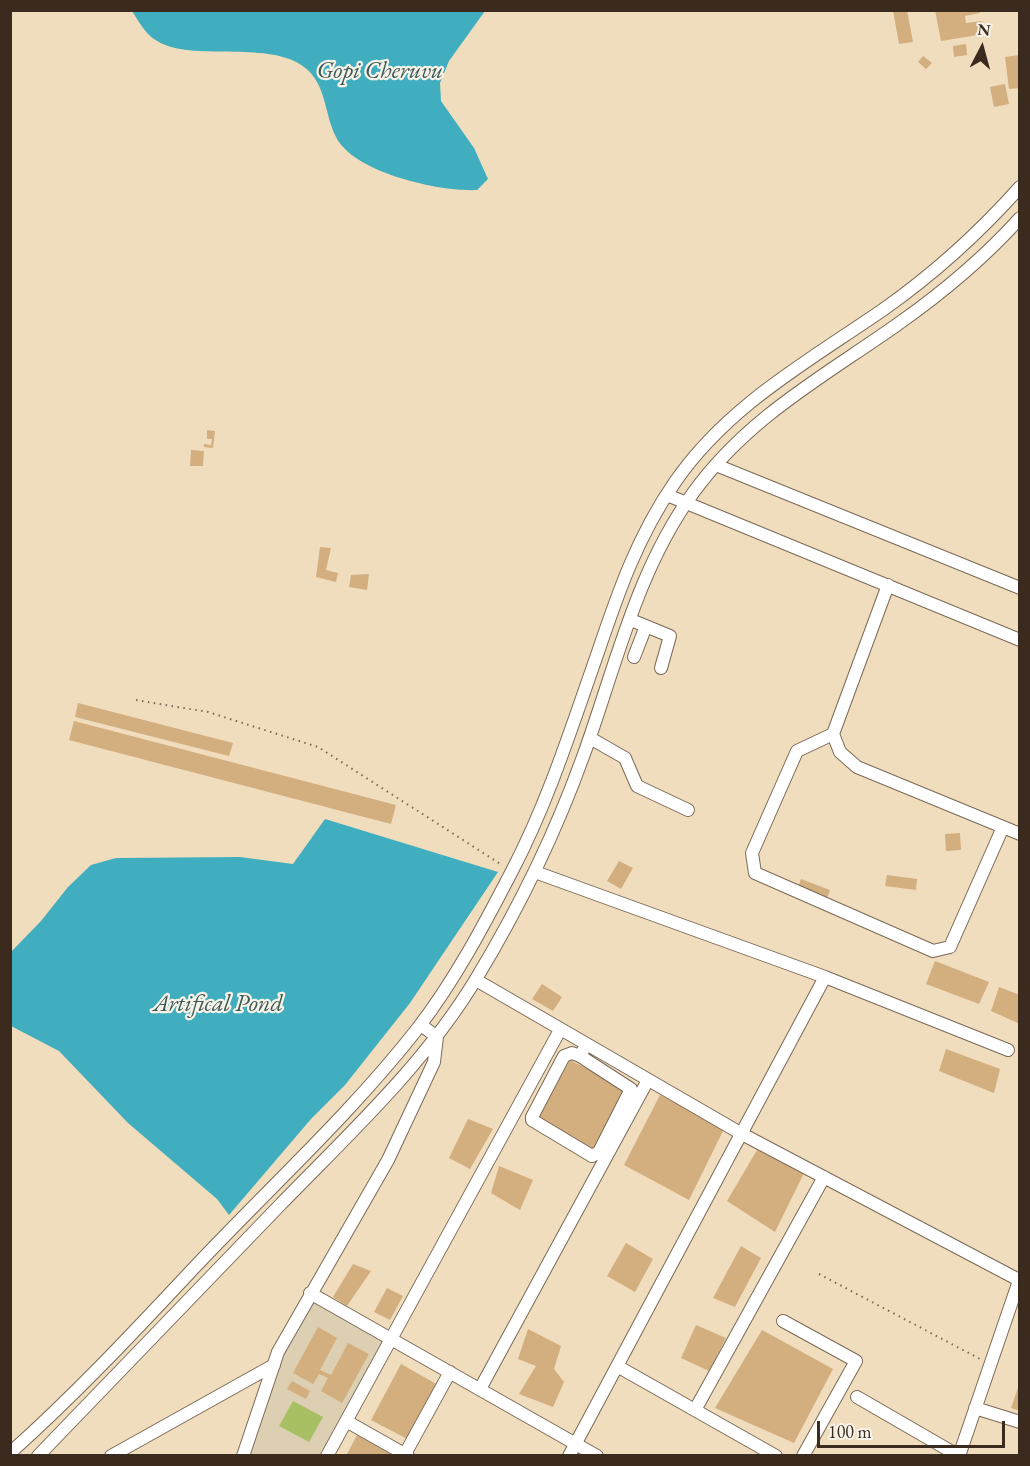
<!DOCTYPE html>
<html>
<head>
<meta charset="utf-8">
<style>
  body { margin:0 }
  #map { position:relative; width:1030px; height:1466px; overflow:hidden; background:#f0ddbd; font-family:"EB Garamond",serif }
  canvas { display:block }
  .frame { position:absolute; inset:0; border:12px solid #3b2a1e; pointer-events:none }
  .north { position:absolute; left:952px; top:18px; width:60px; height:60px; -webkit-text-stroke:4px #f7f3e8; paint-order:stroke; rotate:6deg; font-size:16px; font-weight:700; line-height:24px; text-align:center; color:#3b2a1e }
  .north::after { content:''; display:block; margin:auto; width:21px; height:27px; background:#3b2a1e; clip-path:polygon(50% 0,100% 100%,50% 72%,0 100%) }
  .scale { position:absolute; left:817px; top:1421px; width:188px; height:27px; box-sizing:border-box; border:3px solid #3b2a1e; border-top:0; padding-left:8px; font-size:18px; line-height:21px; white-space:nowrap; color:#3b2a1e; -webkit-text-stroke:4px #f7f3e8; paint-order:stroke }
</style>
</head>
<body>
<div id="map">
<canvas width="1030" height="1466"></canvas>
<div class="frame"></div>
<div class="north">N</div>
<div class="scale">100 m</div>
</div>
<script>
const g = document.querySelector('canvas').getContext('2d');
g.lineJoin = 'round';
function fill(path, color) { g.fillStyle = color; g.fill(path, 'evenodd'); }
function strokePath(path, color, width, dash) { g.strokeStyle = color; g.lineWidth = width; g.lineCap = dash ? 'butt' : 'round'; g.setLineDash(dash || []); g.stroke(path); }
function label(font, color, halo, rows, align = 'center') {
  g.font = font + ' "EB Garamond",serif'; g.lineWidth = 4.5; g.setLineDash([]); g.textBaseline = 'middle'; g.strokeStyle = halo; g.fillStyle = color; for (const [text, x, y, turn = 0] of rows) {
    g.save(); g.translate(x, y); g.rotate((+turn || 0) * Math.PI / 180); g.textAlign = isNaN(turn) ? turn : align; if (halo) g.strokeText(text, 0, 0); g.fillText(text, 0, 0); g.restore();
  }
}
fill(new Path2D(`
  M310 1293 394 1338 327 1455 243 1456 278 1352Z`), '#ddcfb1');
fill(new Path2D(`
  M293 1401 323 1417 309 1442 279 1426Z`), '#a9bf64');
fill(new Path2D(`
  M132 11H485L449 61 440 83 441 101 474 148 488 179 477 190C440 192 354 173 336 137 323 111 327 79 298 63 259 41 187 63 154 39 144 32 138 20 132 11Z
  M325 819 498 872 410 1003 345 1085 311 1119 229 1215 217 1199 128 1123 59 1051 11 1026V952L41 921 68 887 91 865 116 858 240 857 293 864Z`), '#40aebe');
fill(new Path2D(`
  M893 10H907L913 42 899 44Z
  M935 10H980V13L965 16 966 23 982 21 984 34 941 41Z
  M966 44 967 55 954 57 953 46Z
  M1020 55V88L1009 89 1005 57Z
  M923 56 932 63 926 69 918 62Z
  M1005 84 1009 104 994 107 990 87Z
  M207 430 215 431 213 448 204 447V444L211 445 212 439H207Z
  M191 450 204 451 203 466H190Z
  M320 547 331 548 326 570 338 573 336 582 316 577Z
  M369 574 367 590 349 587 351 575Z
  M78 703 233 743 229 756 75 717Z
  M74 721 396 805 391 824 69 740Z
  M960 833 961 850 946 851 945 834Z
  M619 861 633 868 621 889 607 881Z
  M887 875 917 879 916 890 885 886Z
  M801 879 830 890 826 901 797 890Z
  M935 961 989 982 979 1004 926 984Z
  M542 984 562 997 553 1011 532 999Z
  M999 987 1020 995V1024L991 1011Z
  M946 1049 1000 1069 994 1093 939 1071Z
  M570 1060 628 1090 595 1152 537 1121Z
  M660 1095 724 1129 689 1200 624 1165Z
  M468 1119 493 1129 470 1169 449 1158Z
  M757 1150 804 1173 775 1232 727 1201Z
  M499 1166 533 1180 520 1210 491 1193Z
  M626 1243 653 1259 635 1292 607 1276Z
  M741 1246 761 1258 735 1307 713 1298Z
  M353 1264 371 1271 347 1306 333 1297Z
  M387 1288 403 1296 390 1320 374 1312Z
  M696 1325 726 1338 709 1371 681 1358Z
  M318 1327 337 1338 320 1370 331 1375 348 1343 369 1354 342 1403 321 1391 328 1378 319 1374 313 1384 293 1373Z
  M528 1329 561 1346 554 1369 564 1382 553 1407 519 1394 536 1366 518 1359Z
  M762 1330 833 1369 794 1443 715 1408Z
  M401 1364 440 1386 411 1441 371 1420Z
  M292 1381 310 1391 306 1399 287 1389Z
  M1019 1385H1020V1411L1011 1408Z
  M357 1435 395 1456H346Z`), '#d3ae7f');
const minor = new Path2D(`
  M716 465 1020 588
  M667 495 1020 640
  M888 585 833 734 840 752 857 767 1020 834
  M631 620 670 636 661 668
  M634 657 646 626
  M833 734 797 751 752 853 755 873 933 951 950 947 1003 827
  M590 738 625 758 637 786 688 810
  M535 872 825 977 1008 1050
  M476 980 742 1134 1019 1280
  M580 1056 631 1089 599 1152 592 1156 532 1120V1117L564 1056 572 1053 580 1056 586 1045
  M310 1293 597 1456
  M783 1321 856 1361 803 1456
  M617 1366 776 1456
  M480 1389 648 1080
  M857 1397 959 1456
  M975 1408 1020 1422
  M695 1410 824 1177
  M346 1421 408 1456
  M10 1453C75 1395 133 1333 192 1270 267 1190 350 1115 418 1028 455 980 484 925 512 871 548 802 571 729 597 655 618 593 637 537 675 482 728 405 809 361 884 309 935 273 979 233 1020 187
  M405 1454 450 1372
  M38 1456C119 1373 199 1289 280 1205 349 1134 424 1065 476 979 519 908 556 832 584 754 616 665 637 570 693 493 748 417 823 377 898 324 942 293 984 258 1020 218
  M111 1456 274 1365
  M243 1456 278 1352 388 1160 434 1062 437 1037 421 1025
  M327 1456 560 1030
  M569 1456 825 977
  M959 1456 1020 1278`);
strokePath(minor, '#7a6956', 14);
strokePath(new Path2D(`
  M136 700 208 712 318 747 502 865
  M819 1274 980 1359`), '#7a6956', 2, [1.5, 4.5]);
strokePath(minor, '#fff', 12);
label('italic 24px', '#3d5856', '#f7f3e8', [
  ["Gopi Cheruvu",380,71],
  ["Artifical Pond",218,1004]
]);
</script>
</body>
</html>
